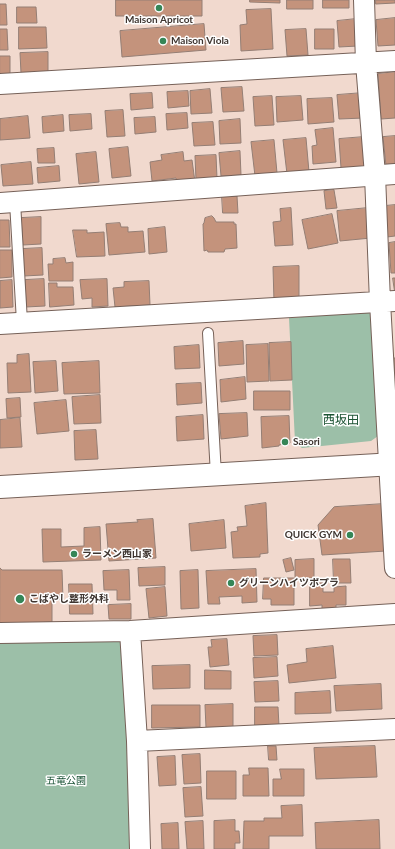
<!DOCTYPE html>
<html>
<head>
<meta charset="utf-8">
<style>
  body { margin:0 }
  canvas { display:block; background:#f1d9ce }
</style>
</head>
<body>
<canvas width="395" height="849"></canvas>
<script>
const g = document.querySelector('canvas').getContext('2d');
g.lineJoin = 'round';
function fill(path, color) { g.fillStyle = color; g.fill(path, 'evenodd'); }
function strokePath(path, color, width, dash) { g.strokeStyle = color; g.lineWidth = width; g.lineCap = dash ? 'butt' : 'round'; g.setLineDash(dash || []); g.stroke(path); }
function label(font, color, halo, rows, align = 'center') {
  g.font = font + ' Lato,"Noto Sans JP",sans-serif'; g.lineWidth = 3; g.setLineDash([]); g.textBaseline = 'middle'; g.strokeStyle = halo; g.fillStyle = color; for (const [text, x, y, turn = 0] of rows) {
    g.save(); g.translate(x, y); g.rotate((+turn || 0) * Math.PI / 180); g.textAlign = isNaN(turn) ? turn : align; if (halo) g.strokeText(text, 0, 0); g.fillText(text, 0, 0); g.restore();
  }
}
fill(new Path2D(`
  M366 312 371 314 378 436 371 441 302 448 295 442 289 318Z
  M116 636 125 649 135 849H0V639Z`), '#9cbfa8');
const building = new Path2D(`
  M116 0H202V16H116Z
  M250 0H280V3L250 2Z
  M287 0H313V9H287Z
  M323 0H349V8H323Z
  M376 0H395V3L376 4Z
  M0 4H6L7 25H0Z
  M17 7H36L37 23H17Z
  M271 9 273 49 241 51 240 25 247 24 246 10Z
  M395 18V45L378 46 376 20Z
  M356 19 358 46 339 47 337 21Z
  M204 24 206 50 122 57 120 31Z
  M19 27H46L47 48 19 49Z
  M0 29H7L8 50H0Z
  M306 29 308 55 287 56 285 30Z
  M315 29H334V49H315Z
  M48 52V72L21 73 20 53Z
  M0 56H10V77H0Z
  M395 72V118L381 119 378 74Z
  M242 87 244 111 223 112 221 88Z
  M210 89 212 113 191 114 190 91Z
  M188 91 189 106 168 108 167 92Z
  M152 93 153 108 131 110 130 94Z
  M363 93 364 118 339 119 337 95Z
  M272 96 274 125 255 126 253 97Z
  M301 96 303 120 277 122 276 97Z
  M332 98 334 122 308 124 307 99Z
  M123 110 125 136 107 137 105 111Z
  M187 113 188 128 167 130 166 114Z
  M91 114 92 129 70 131 69 115Z
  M63 115 64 131 43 133 42 117Z
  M28 116 30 138 0 140V119Z
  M155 117 156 132 135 134 134 118Z
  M240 119 241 143 220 144 219 121Z
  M213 122 215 145 194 146 192 123Z
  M333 128 336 162 313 164 312 146 317 145 315 130Z
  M395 136V166H386L383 137Z
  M364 137 366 167 341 168 339 139Z
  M306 138 309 172 287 174 283 140Z
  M274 140 277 173 255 176 251 142Z
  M128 147 131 176 112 178 109 149Z
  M54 148 55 163H38L37 149Z
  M240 151 241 175 221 176 219 153Z
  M96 152 99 182 79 184 76 154Z
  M183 152 184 161 192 160 195 182 177 184 176 178 152 181 150 162 162 160 161 155Z
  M216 155 217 178 196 180 195 156Z
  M31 162 33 184 3 186 1 165Z
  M59 166 60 181 38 183 37 168Z
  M334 190 337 208 326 209 324 191Z
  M222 196H237L238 213H223Z
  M395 205V236L387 237 385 206Z
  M291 208 293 245 275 246 273 222 281 221 280 209Z
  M368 208 371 238 340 241 337 211Z
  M332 214 338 243 308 249 302 220Z
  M212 216 214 218 216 222H234V224H236L237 248 225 249 224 252H208L207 250 204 251 203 224 204 223 205 218Z
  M41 217V244L23 245 21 218Z
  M0 220H9L10 247H0Z
  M120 223 121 227H128V232L143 231 145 252 109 255 106 224Z
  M165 227 167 252 149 254 148 229Z
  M73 230H87V233L104 232 105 256 77 257Z
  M395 242V273H391L389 243Z
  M42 248 43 275 24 276 22 249Z
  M0 250H12V277L0 278Z
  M65 258 66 263 73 262V281H49L48 264H53V259Z
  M299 266V301L274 302 273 267Z
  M393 278H395V294Z
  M44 279 45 306 26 307 25 280Z
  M107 279 108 306 92 307V298L82 299 80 280Z
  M12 280 13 307 0 308V281Z
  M149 281 150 305 115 307 113 288 124 287V282Z
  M49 283H57V287H73L74 305 50 307Z
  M243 341 244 364 219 366 218 343Z
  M291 342 292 380 270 381 269 343Z
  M268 344 269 381 247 382 246 345Z
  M199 345 200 368 175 369 174 347Z
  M29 354 31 392 8 393 7 363H17V355Z
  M393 358H395V372Z
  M56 361 58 391 35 393 33 362Z
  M99 361 100 393 64 394 62 363Z
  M245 377 246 399 221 402 220 380Z
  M201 383 202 403 177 405 176 384Z
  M254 391H290V410H254Z
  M100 395 101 423 74 424 72 397Z
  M20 398 21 417 7 418 6 399Z
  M66 400 69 431 37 434 34 403Z
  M247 413 248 436 221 439 219 414Z
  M203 415 204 439 177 441 176 417Z
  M289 416 290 443 279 445V446L262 448 261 417Z
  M20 418 22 447 0 448V420Z
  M96 430 98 459 75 460 74 431Z
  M266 503 268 553 260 554V557L233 558 231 532 238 531 237 527 247 526 245 506Z
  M384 504 386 551 322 555 318 525 334 507Z
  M153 519 156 558 109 561 106 524 138 522 137 520Z
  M224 520 226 548 191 551 189 524Z
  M100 527 101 560 43 562 42 529H61V547L84 546V528Z
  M291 558 294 570 286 572 283 560Z
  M314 559V578L295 579V560Z
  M333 559H350L351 583H334Z
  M165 567V585L139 586 138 568Z
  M0 568 2 570H62L63 599 52 600V622L0 625Z
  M256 569 257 602 242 603V596L219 597 220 604H208L206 571Z
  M129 570 130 600H117V590H104L103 571Z
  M198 570 199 608 181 609 180 571Z
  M264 578H294V605H271V599H263Z
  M310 583H323V592H334V587L346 586V605H336V609H322V605L310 606Z
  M69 584H92L93 614H70Z
  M165 587 167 616 149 618 146 589Z
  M131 604V619H109L108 605Z
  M277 635 278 655 254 656 253 636Z
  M227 639 229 665 210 667 208 647H212L211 640Z
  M333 646 336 678 289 683 287 665 307 662 306 649Z
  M277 657 278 676 254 678 253 658Z
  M190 665V688L153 689 152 666Z
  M205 670 231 671V689H205Z
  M278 681 279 701 255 702 254 682Z
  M381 684 382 709 336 711 334 686Z
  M330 691 331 713 295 714V693Z
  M233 704V727L206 728 205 705Z
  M152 705H200V727L152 728Z
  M255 707H278L279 726 255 727Z
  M268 746H276L277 760H269Z
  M375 746 377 777 316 779 314 748Z
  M200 754 201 783 184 784 182 755Z
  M175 756 176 785 159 786 157 757Z
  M249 768H268L269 796H243V775H249Z
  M280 769H304V796H273V779H281Z
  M207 771H236V799H207Z
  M201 787 203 816 185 817 183 788Z
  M302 805 303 836H269V849H243L244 821H264V818H282L281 806Z
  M235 820V831H239L240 843H235V849H214V821Z
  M379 820 380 849H316L315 823Z
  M203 821 204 849H187L185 822Z
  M178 823 179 849H162L161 824Z`);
fill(building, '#c4937c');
strokePath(building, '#947e74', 1);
const lane = new Path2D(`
  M15 202 22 322
  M208 333 216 475`);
const street = new Path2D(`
  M364 0 366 63 375 175 380 302 395 568
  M0 84 395 61
  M0 203 395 174
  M0 324 395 301
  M130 631 137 741 140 849
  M0 633 130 631 395 614
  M137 741 395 729`);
const secondary = new Path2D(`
  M0 487 395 464`);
strokePath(lane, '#766158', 12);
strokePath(street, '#766158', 22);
strokePath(secondary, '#766158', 24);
strokePath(lane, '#fff', 10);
strokePath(street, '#fff', 20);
strokePath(secondary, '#fff', 22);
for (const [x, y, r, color] of [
  [159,8,4,"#358657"],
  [163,41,4,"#358657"],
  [285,442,4,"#358657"],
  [350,535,4,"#358657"],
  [74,554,4,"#358657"],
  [231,583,4,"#358657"],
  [20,599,5,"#358657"]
]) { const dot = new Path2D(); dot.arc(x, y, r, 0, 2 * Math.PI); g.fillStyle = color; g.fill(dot); strokePath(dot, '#fff', 1.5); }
label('bold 10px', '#3e3530', '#fff', [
  ["Maison Apricot",159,20,"center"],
  ["Maison Viola",171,41],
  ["Sasori",293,442],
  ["QUICK GYM",342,535,"right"],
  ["ラーメン西山家",82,554],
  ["グリーンハイツポプラ",239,583],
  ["こばやし整形外科",29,599]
], 'left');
label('10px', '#144e30', '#fff', [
  ["五竜公園",66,781]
]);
label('12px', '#1a5232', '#fff', [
  ["西坂田",341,420]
]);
</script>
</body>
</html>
